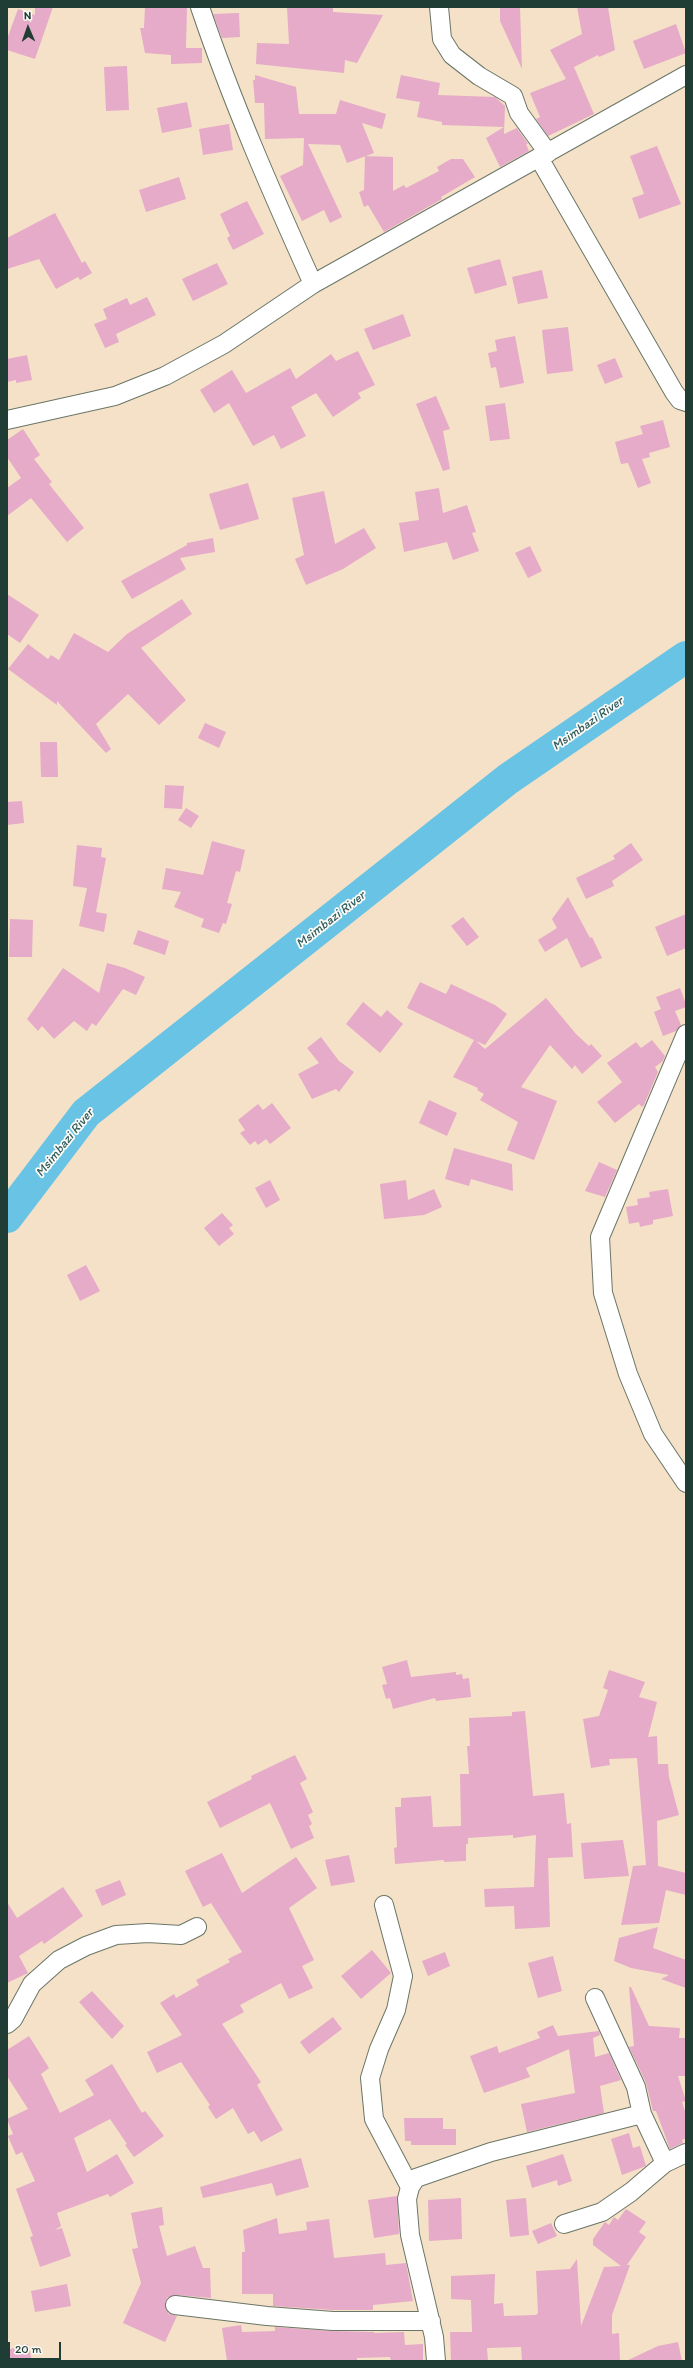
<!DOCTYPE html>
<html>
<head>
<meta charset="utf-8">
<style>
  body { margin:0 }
  #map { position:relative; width:693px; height:2368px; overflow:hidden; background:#f5e1c7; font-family:Itim,sans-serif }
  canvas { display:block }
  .frame { position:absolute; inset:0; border:8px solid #1f3d34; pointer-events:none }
  .north { position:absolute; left:8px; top:8px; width:40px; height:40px; -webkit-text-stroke:3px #fdfcf7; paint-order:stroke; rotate:358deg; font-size:11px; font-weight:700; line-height:16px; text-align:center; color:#1f3d34 }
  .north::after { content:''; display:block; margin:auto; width:14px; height:18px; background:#1f3d34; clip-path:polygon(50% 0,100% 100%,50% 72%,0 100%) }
  .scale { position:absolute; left:8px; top:2342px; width:53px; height:18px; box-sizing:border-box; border:2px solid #1f3d34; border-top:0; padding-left:5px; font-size:12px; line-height:14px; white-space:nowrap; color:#1f3d34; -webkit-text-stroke:3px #fdfcf7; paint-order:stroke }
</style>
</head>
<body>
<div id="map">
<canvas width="693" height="2368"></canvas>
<div class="frame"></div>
<div class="north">N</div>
<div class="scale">20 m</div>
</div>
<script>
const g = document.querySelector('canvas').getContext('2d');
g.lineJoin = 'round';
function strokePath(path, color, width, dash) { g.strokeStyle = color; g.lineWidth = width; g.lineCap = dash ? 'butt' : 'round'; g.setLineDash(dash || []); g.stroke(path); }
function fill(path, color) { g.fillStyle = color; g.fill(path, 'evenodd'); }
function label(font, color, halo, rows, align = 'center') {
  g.font = font + ' Itim,sans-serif'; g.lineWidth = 3.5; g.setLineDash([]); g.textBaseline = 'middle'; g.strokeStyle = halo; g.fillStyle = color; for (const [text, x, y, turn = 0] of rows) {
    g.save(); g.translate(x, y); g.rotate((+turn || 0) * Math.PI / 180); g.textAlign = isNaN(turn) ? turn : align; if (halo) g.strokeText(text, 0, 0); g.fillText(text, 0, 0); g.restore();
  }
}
strokePath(new Path2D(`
  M7 1217 86 1113 508 779 686 657`), '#68c3e5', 32);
fill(new Path2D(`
  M35 7H53L35 59 7 50V39L18 9 35 15Z
  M145 7H187L186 48H202V63L171 64V55L145 53 140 28H144Z
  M287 7H333V12L383 15 357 63 345 60 344 73 256 64 257 43 289 44Z
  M500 7H520L522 69 500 21Z
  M577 7H608L615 50 599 57 598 55 574 67 594 114 548 136 536 119 540 117 530 93 566 79 550 50 582 34Z
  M239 13 240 37 222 38 213 14Z
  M676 24 686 53 644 69 633 41Z
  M127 66 129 110 106 111 104 67Z
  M255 75 296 87 299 114H336L340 100 386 114 382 129 362 123 374 153 347 163 340 145 308 144 342 217 330 223 324 210 302 221 280 176 303 165 304 138 265 139 264 103H255L253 80H255Z
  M401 75 440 83 438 95 495 97 505 106 504 134 517 128 528 144H526L529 151 500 167 486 138 504 127 442 125V122L417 117 420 102 396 98Z
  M187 102 192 127 162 133 157 108Z
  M229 124 233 150 203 155 199 129Z
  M657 146 681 204 639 219 632 198 644 194 630 156Z
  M365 156 393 157V191L404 185 406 188 439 171 437 167 451 159H463L475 177 441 197 442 199 384 232 368 205 364 207 359 192 364 190Z
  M179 177 186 199 146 212 139 190Z
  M247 201 264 234 233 250 227 238 230 236 220 214Z
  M55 213 82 263 85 261 92 273 80 280 78 277 56 289 39 259 7 269V238Z
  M500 259 507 285 475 294 467 268Z
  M217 263 228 284 193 301 182 279Z
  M542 270 548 298 518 304 512 277Z
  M147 297 156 315 116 334 119 342 105 348 94 324 107 319 103 309 127 298 130 305Z
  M403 314 411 336 373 350 364 329Z
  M568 327 573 371 547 374 542 330Z
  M515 336 524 383 500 388 496 367 491 368 488 353 497 351 495 340Z
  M358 351 375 385 358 393 361 398 333 417 316 393 291 407 306 436 281 449 274 435 253 446 229 403 214 413 200 390 232 370 246 393 290 368 296 379 331 354 336 361Z
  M27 355 32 380 16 383V380L7 382V359Z
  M615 358 623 377 605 384 597 365Z
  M436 396 450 429 443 431 450 469 443 471 416 404Z
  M505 403 510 439 490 441 485 406Z
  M663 420 670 447 649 453 650 457 642 459 651 483 638 488 628 463 621 464 615 442 643 434 640 426Z
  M23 429 40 455 34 459 52 482 49 484 84 528 67 542 31 498 7 516V488L21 478 7 457V440Z
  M248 483 259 519 220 530 209 494Z
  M439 488 443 513 467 505 476 532 472 533 479 551 453 560 447 542 404 552 399 523 419 520 415 492Z
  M324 491 335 544 364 528 376 548 343 569 306 585 295 559 304 555 292 498Z
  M213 538 215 552 180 558 186 569 132 599 121 581 187 545V543Z
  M530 546 542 571 528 578 515 553Z
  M7 594 39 615 20 643 7 634Z
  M182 599 192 614 141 648 186 700 159 725 128 694 96 724 111 749 106 753 57 701V705L8 669 28 644 48 659 51 655 59 660 74 633 108 652 127 634Z
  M205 723 226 732 219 748 198 738Z
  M40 742H57L58 777H41Z
  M165 785 184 786 182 809 164 808Z
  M22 801 24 823 7 825V802Z
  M186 808 199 816 191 828 178 820Z
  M212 841 245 850 240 872 236 871 227 903 232 904 226 924 223 923 219 933 201 927 204 919 174 907 181 892 162 889 166 868 203 875Z
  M631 843 643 860 612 881 614 886 586 899 576 878 615 859 613 856Z
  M77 845 102 848 101 857 106 858 96 912 107 914 104 932 79 926 87 888 73 886Z
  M568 897 590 938 592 937 602 958 581 968 567 938 545 952 538 940 557 928 552 919Z
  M686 914V948L667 956 655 927Z
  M463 917 479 937 467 946 451 926Z
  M10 919 33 920 32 957H9Z
  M138 930 169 941 165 955 133 944Z
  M107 963 125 968 145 977 136 995 123 989 96 1026 92 1023 87 1031 74 1021 54 1039 42 1026 38 1031 27 1019 63 968 99 993Z
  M420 982 446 994 451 984 495 1005 507 1014 485 1045 476 1041 485 1049 546 998 576 1034 589 1046 591 1044 602 1056 582 1074 575 1065 572 1069 550 1045 521 1087 557 1101 534 1160 507 1150 518 1122 480 1100 484 1094 477 1090 478 1088 453 1077 474 1040 407 1008Z
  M680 988 686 1004V1007L675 1011 681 1025 676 1031 663 1036 654 1012 661 1009 656 997Z
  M363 1002 381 1017 387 1010 403 1024 380 1053 346 1024Z
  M321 1037 339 1061 354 1072 339 1092 336 1089 312 1099 298 1074 319 1063 307 1048Z
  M652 1040 665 1056 663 1061 655 1067 658 1072 644 1105 642 1107 639 1104 615 1123 597 1102 622 1082 607 1063 636 1042 641 1048Z
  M429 1100 457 1113 447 1136 419 1123Z
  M272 1103 291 1128 270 1144 266 1139 258 1145 255 1141 250 1145 240 1133 245 1130 238 1120 258 1104 263 1110Z
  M454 1148 512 1164 513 1191 471 1179 469 1186 445 1179Z
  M599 1162 617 1170 605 1197 585 1191Z
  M270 1180 280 1200 266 1208 255 1188Z
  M406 1180 408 1200 434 1189 442 1207 424 1215 384 1219 380 1184Z
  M668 1189 673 1216 653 1220V1224L640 1227 639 1222 629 1224 626 1207 638 1205 637 1199 650 1197 649 1192Z
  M222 1213 233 1225 229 1228 234 1234 219 1246 204 1228Z
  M86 1265 100 1291 80 1301 67 1275Z
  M407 1660 411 1677 456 1672V1675L462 1674 463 1679 469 1678 471 1697 436 1701 435 1698 393 1709 390 1698 386 1699 382 1685 387 1684 382 1667Z
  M609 1670 645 1682 639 1697 657 1702 648 1737 657 1736 658 1764H668L669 1777 679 1815 657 1821 658 1866 686 1873V1895L666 1890 659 1923 621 1925 633 1866 646 1865 637 1758 609 1759 610 1765 591 1768 583 1719 599 1716 608 1690 603 1688Z
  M525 1711 533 1796 564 1793 567 1824 571 1823 573 1857 548 1858 550 1927 515 1929 514 1906 485 1907 484 1889 534 1887 536 1835 513 1838V1835L468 1838V1844H466V1861L444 1862V1860L395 1864 394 1848 397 1847 395 1807H401V1798L431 1796 433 1827 461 1826 460 1774H469L467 1746H470L469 1718 512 1716V1712Z
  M295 1755 307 1779 300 1783 313 1812 308 1815 312 1824 309 1826 314 1838 291 1849 270 1803 220 1828 207 1802 252 1779 251 1776Z
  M623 1840 629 1876 584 1879 581 1843Z
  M222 1853 242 1893 296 1857 317 1888 289 1908 314 1960 302 1966 313 1988 289 1999 281 1983 240 2005 244 2012 222 2024 261 2082 257 2085 283 2130 261 2142 254 2131 248 2134 233 2108 216 2119 208 2107 210 2105 181 2062 157 2073 147 2052 182 2035 160 2003 174 1994 176 1998 199 1985 196 1980 230 1962 228 1959 242 1952 211 1903 203 1907 185 1871Z
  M349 1855 355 1882 331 1886 325 1860Z
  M120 1880 126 1895 102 1906 95 1890Z
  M63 1887 83 1916 44 1944 42 1941 19 1956 28 1973 7 1983V1902L17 1918Z
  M658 1927 653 1948 686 1960V1988L661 1979 669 1975 631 1968 614 1961 619 1938Z
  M372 1950 391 1973 361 1999 341 1976Z
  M445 1952 450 1966 428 1976 422 1961Z
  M553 1956 562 1991 538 1998 528 1963Z
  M629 1987H631L649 2026 680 2028 679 2038H686V2076H678L686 2101 682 2102 686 2114V2138L682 2140 683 2143 670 2149 656 2111H653L646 2083 629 2047 634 2046Z
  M92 1991 124 2026 112 2039 79 2002Z
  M333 2017 342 2029 309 2054 300 2042Z
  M553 2025 558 2036 599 2031 600 2035 593 2038 595 2057 609 2053 621 2080 600 2086 604 2113 527 2132 521 2104 575 2093 569 2049 526 2068 530 2077 484 2093 470 2056 497 2046 499 2053 540 2038 537 2032Z
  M29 2036 49 2068 41 2074 60 2113 94 2095 85 2080 112 2064 142 2113 145 2111 164 2136 134 2157 125 2145 127 2144 110 2119 74 2138 87 2172 117 2154 134 2183 110 2197 108 2194 57 2213 61 2226 55 2230 62 2228 71 2256 40 2267 30 2237 33 2236 16 2189 35 2181 22 2152 16 2155 8 2136 13 2134 7 2119 28 2109 7 2076V2050Z
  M404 2118H443V2129H456V2145H411V2141H405Z
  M629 2133 633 2148 640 2146 646 2166 622 2175 611 2139Z
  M563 2154 572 2181 558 2186 557 2180 532 2188 526 2166Z
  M301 2158 309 2187 276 2196 272 2183 203 2198 200 2187Z
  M397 2196 399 2234 374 2238 368 2200Z
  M461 2198 462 2239 429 2241 428 2200Z
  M526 2198 529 2235 510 2237 506 2200Z
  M162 2207 164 2225 159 2226 167 2256 195 2246 203 2268H210L211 2298 176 2295 167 2298 166 2309 169 2314 177 2316 165 2342 123 2323 141 2283 132 2249 138 2248 131 2213Z
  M626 2209 646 2222 639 2232 646 2237 627 2265H630L612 2315V2334L619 2333 620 2361H522L521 2347 487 2348 488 2361H451L450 2332H472L471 2300 451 2299V2276L495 2274 494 2304 503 2303 504 2316 536 2315 538 2313 536 2271 570 2269 577 2259 581 2326 604 2267 621 2266 593 2245V2239L605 2222 609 2225 614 2217 618 2220Z
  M277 2218 279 2234 307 2230 306 2222 329 2219 334 2258 385 2253 386 2265 406 2263 413 2301 373 2305V2310H333L273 2306V2294H242V2252H245L243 2230Z
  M551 2223 557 2236 538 2244 532 2231Z
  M67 2284 71 2306 35 2312 31 2291Z
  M241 2325 242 2332 275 2331V2327L332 2331 374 2332V2333L404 2332 405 2345 423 2344V2361H391L390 2357 357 2358V2361H227L222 2328Z
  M678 2342 682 2361H626L658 2346Z
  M28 2344 32 2361H10L7 2350Z`), '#e5abc8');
const street = new Path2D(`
  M200 7C232 102 272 193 313 284
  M439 7 442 39 452 55 479 76 513 96 519 113 548 153
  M539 158 674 392 680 400 686 402
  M7 420 115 396 165 376 224 344 313 284 686 75
  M686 1034 600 1237 603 1293 628 1374 653 1434 686 1483
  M384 1905 403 1976 396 2010 379 2049 370 2078 374 2119 410 2187
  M595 1998 636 2087 642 2114 665 2163
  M7 2024 13 2019 32 1984 59 1960 86 1946 116 1935 148 1933 181 1935 197 1927
  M564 2224 602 2212 631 2192 665 2163 686 2153
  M175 2305 267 2316 333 2321H431
  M436 2361 434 2337 410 2235 407 2199 410 2187 416 2178 491 2152 642 2114`);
strokePath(street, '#6a7667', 20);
strokePath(street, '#fff', 18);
label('italic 13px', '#315e60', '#fdfcf7', [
  ["Msimbazi River",588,724,-35],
  ["Msimbazi River",331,920,-38],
  ["Msimbazi River",65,1143,-51]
]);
</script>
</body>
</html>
